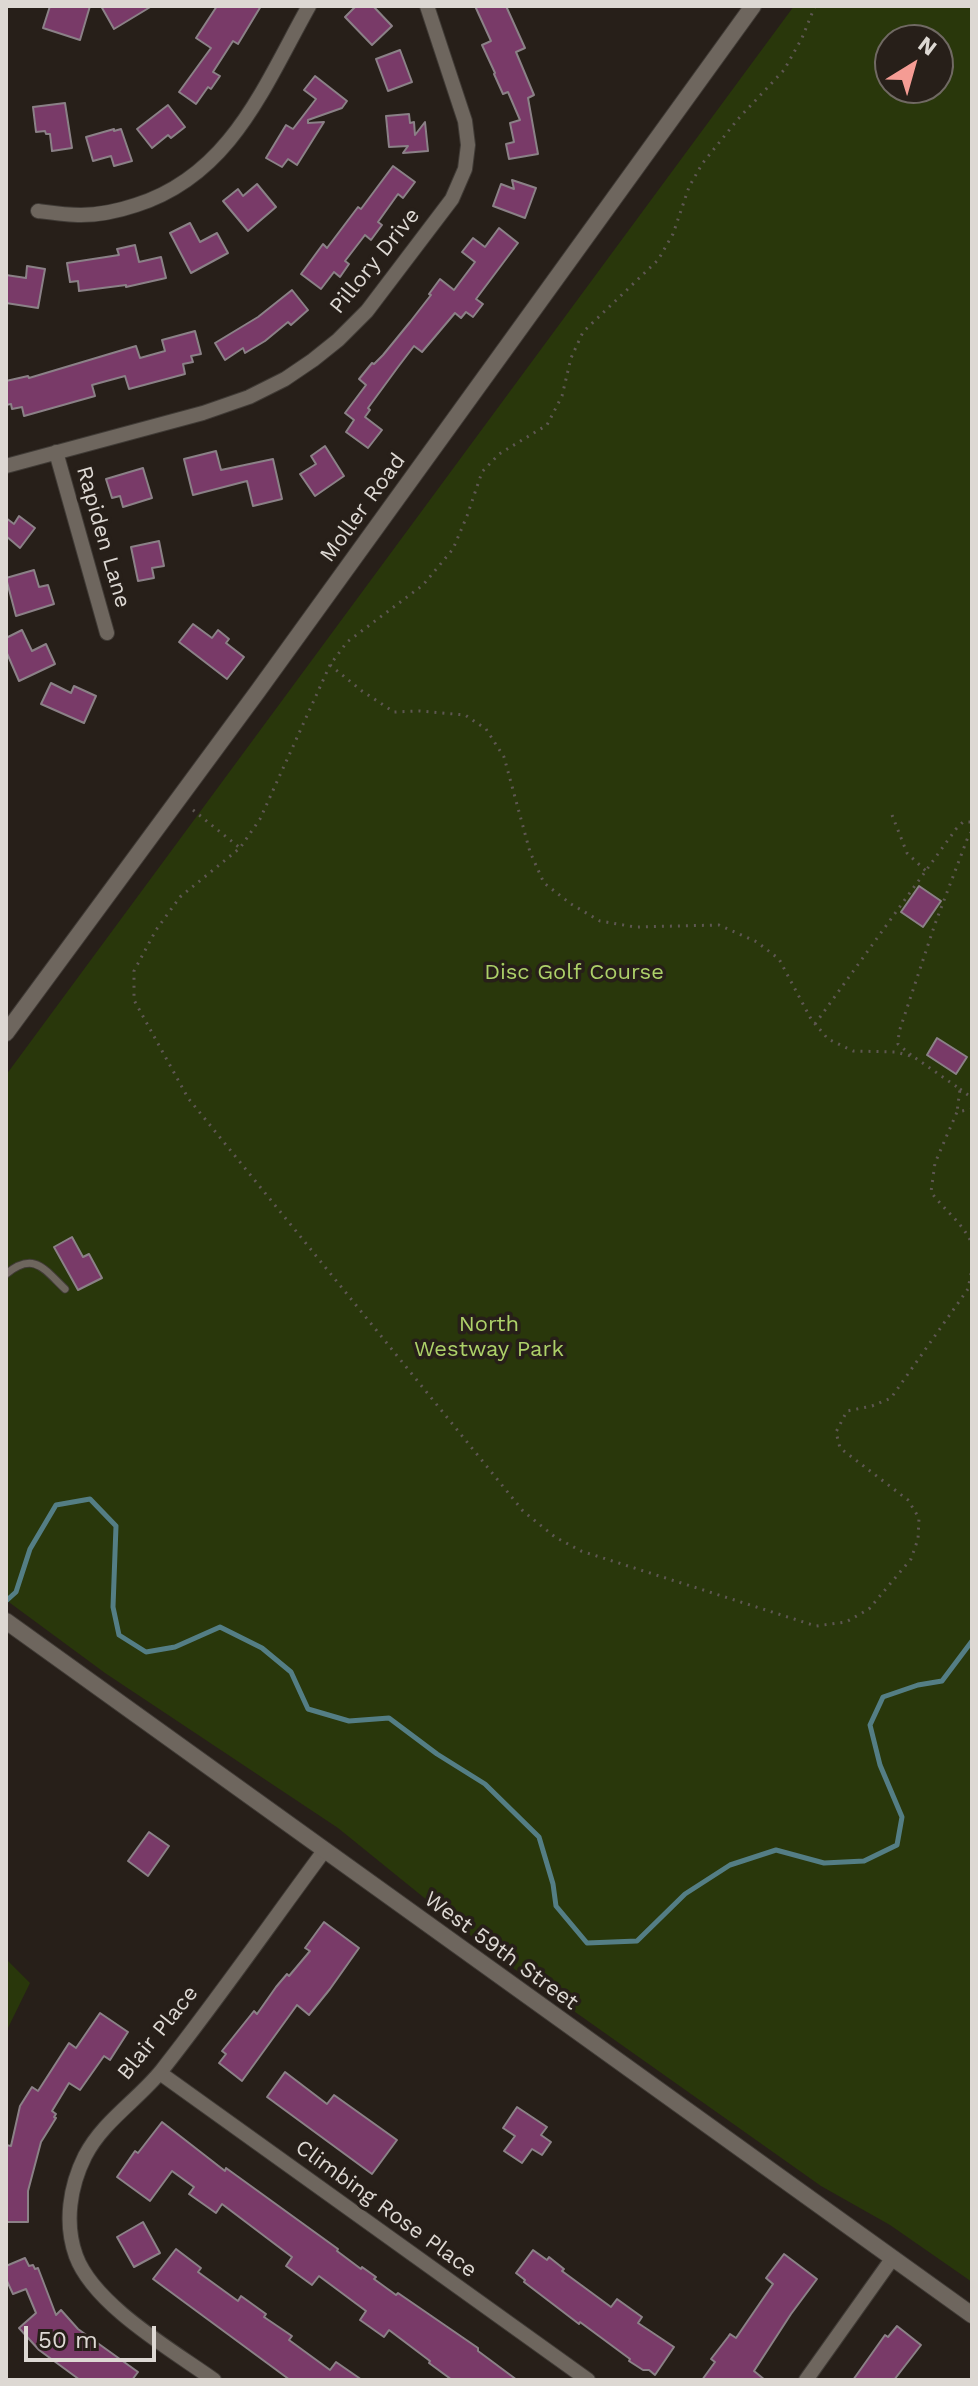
<!DOCTYPE html>
<html>
<head>
<meta charset="utf-8">
<style>
  body { margin:0 }
  #map { position:relative; width:978px; height:2386px; overflow:hidden; background:#271f19; font-family:"Work Sans",sans-serif }
  canvas { display:block }
  .frame { position:absolute; inset:0; border:8px solid #ddd8d3; pointer-events:none }
  .north { position:absolute; left:874px; top:24px; width:80px; height:80px; box-sizing:border-box; background:#271f19; border:2px solid #706963; border-radius:50%; rotate:37deg; font-size:22px; font-weight:700; line-height:32px; text-align:center; color:#ddd8d3 }
  .north::after { content:''; display:block; margin:auto; width:28px; height:36px; background:#f59c94; clip-path:polygon(50% 0,100% 100%,50% 72%,0 100%) }
  .scale { position:absolute; left:24px; top:2326px; width:132px; height:36px; box-sizing:border-box; border:4px solid #ddd8d3; border-top:0; padding-left:10px; font-size:24px; line-height:28px; white-space:nowrap; color:#ddd8d3; -webkit-text-stroke:6px #271f19; paint-order:stroke }
</style>
</head>
<body>
<div id="map">
<canvas width="978" height="2386"></canvas>
<div class="frame"></div>
<div class="north">N</div>
<div class="scale">50 m</div>
</div>
<script>
const g = document.querySelector('canvas').getContext('2d');
g.lineJoin = 'round';
function fill(path, color) { g.fillStyle = color; g.fill(path, 'evenodd'); }
function strokePath(path, color, width, dash) { g.strokeStyle = color; g.lineWidth = width; g.lineCap = dash ? 'butt' : 'round'; g.setLineDash(dash || []); g.stroke(path); }
function label(font, color, halo, rows, align = 'center') {
  g.font = font + ' "Work Sans",sans-serif'; g.lineWidth = 7; g.setLineDash([]); g.textBaseline = 'middle'; g.strokeStyle = halo; g.fillStyle = color; for (const [text, x, y, turn = 0] of rows) {
    g.save(); g.translate(x, y); g.rotate((+turn || 0) * Math.PI / 180); g.textAlign = isNaN(turn) ? turn : align; if (halo) g.strokeText(text, 0, 0); g.fillText(text, 0, 0); g.restore();
  }
}
fill(new Path2D(`
  M794 6H972V2282L890 2225 821 2186 496 1956 338 1828 105 1673 6 1600V1075ZM890 40H938V88H890Z
  M6 1959 30 1983 6 2032Z`), '#29370b');
strokePath(new Path2D(`
  M6 1601 16 1592 30 1549 56 1505 90 1499 116 1526 113 1607 119 1635 146 1652 175 1647 220 1627 262 1648 291 1672 308 1709 349 1721 389 1718 437 1754 485 1784 539 1837 553 1884 556 1906 587 1943 637 1941 685 1894 730 1865 776 1850 824 1863 864 1861 897 1845 902 1817 880 1765 870 1725 883 1697 918 1685 942 1681 972 1641`), '#547e85', 5);
const building = new Path2D(`
  M50 6H90L80 40 43 28Z
  M101 6H152L114 29Z
  M217 6H261L238 44 233 41 213 72 220 76 211 89 208 87 196 104 179 92 211 48 196 38Z
  M356 6H373L392 26 372 45 345 17Z
  M475 6H506L525 48 516 52 534 95 528 98 538 154 509 159 506 144 514 142 510 123 520 120 508 92 503 94 494 74 495 73 482 45 491 41Z
  M400 50 412 82 388 91 376 59Z
  M315 76 347 101 342 108 308 120V123L324 122 297 165 288 159 282 167 266 158 286 125 293 129 316 99 304 90Z
  M65 103 72 148 52 151 50 134H46L45 131 36 132 33 107Z
  M168 105 185 127 171 138 168 135 152 148 137 129Z
  M409 114 410 123 414 122 415 135 425 122 428 151 403 153 408 146 389 147 386 116Z
  M114 129V131L121 129 132 161 114 166 111 156 93 161 86 137Z
  M393 166 415 182 403 198 398 194 378 222 382 225 371 240 365 235 345 261 349 264 340 277 334 272 321 289 301 274 323 244 327 248 358 207 361 209Z
  M512 180 536 188 525 218 493 206 501 184 514 189Z
  M257 184 276 207 248 231 223 201 238 189 243 196Z
  M190 223 200 242 217 233 228 253 191 273 170 233Z
  M499 228 518 243 476 299 483 304 473 317 466 312 461 318 455 313 422 352 414 346 398 367 368 408 370 410 365 417 382 430 368 448 346 432 354 420 345 413 366 385 359 379 372 363 374 364 383 355 410 322 431 295 429 294 440 279 454 290 475 262 462 252 473 238 485 247Z
  M135 245 139 262 161 257 166 278 126 287V285L79 291 78 281 70 282 67 263 119 255 117 249Z
  M27 266 45 269 38 308 6 303V275L26 278Z
  M292 290 308 310 291 325 288 322 265 341 245 353 243 348 225 360 215 343 258 317Z
  M195 331 201 354 191 356 193 362 183 364 185 374 129 389 125 376 92 385 95 396 24 416 22 407 12 409 11 404 6 405V381L28 376 29 378 136 346 140 358 165 351 162 340Z
  M325 446 344 476 315 496 300 474 316 464 311 456Z
  M216 451 221 470 273 459 282 499 253 506 247 481 193 495 184 459Z
  M143 468 152 498 123 507 120 496 112 498 106 479Z
  M19 516 35 528 20 548 6 536V518L14 524Z
  M159 541 164 566 152 568 154 578 138 581 131 547Z
  M34 570 39 587 48 585 54 604 16 616 6 578Z
  M193 624 212 638 218 630 229 639 226 643 244 657 227 679 179 642Z
  M22 630 32 651 46 644 55 664 19 681 6 651V638Z
  M51 683 71 693 74 686 96 696 84 723 41 704Z
  M919 886 941 901 923 927 901 912Z
  M937 1038 967 1057 956 1074 927 1055Z
  M72 1237 83 1257 89 1254 102 1278 78 1290 54 1247Z
  M149 1832 169 1846 148 1876 128 1861Z
  M324 1922 359 1948 330 1989 309 2015 297 2005 242 2081 219 2063 226 2054 222 2051 254 2011 257 2014 276 1987 287 1974 289 1976 310 1951 305 1948Z
  M100 2013 128 2032 110 2060 104 2056 80 2090 69 2083 52 2111 56 2114 54 2117 56 2118 41 2142 28 2191V2222H6V2145L11 2146 20 2106 32 2087 38 2091 69 2043 76 2048Z
  M285 2072 327 2104 334 2095 397 2140 372 2174 267 2097Z
  M517 2107 547 2127 541 2135 551 2142 542 2155 532 2149 522 2163 504 2151 515 2136 503 2128Z
  M162 2122 225 2171 226 2168 338 2249 337 2251 361 2269 362 2267 376 2277 374 2279 396 2295 398 2293 478 2348V2351L517 2380H452L429 2363 430 2361 389 2330 384 2337 360 2320 366 2311 319 2276 312 2285 286 2266 292 2257 222 2204 216 2213 189 2194 194 2187 172 2171 150 2201 117 2177 135 2151 138 2153Z
  M143 2222 160 2253 134 2267 117 2237Z
  M176 2249 201 2268 198 2272 238 2301 241 2296 266 2314 264 2317 292 2336 289 2340 330 2370 336 2362 362 2380H290L153 2279Z
  M533 2250 547 2260 549 2257 564 2269 562 2271 611 2307 617 2299 642 2317 638 2323 674 2347 655 2375 649 2370H643L629 2361 630 2359 580 2322 579 2324 524 2282 525 2280 516 2273Z
  M784 2254 817 2279 791 2314 754 2371 765 2380H702L715 2362 711 2359 728 2337 730 2334 736 2338 773 2284 766 2278Z
  M25 2258 29 2266 33 2265 35 2269 38 2268 56 2315 61 2310 78 2329 138 2372 132 2380H80L39 2350 19 2328 36 2313 26 2289 13 2294 6 2279V2266Z
  M897 2326 921 2345 894 2380H853L885 2335 888 2337Z`);
fill(building, '#793a68');
strokePath(building, '#8b8187', 2);
const service = new Path2D(`
  M6 1274C34 1251 44 1269 65 1289`);
const minor = new Path2D(`
  M38 211C53 213 67 215 81 215 100 215 118 211 136 205 231 175 264 86 309 6
  M56 452 107 633
  M6 466 203 413 249 397 285 379 313 360 338 340 367 311 452 199 465 169 468 145 465 121 427 6
  M160 2073 588 2380
  M214 2380C172 2350 94 2305 76 2256 64 2223 70 2186 85 2156 103 2121 138 2100 162 2070 218 1999 270 1924 324 1851
  M806 2380 892 2259`);
const tertiary = new Path2D(`
  M6 1033 258 691 753 6
  M6 1621 972 2315`);
strokePath(service, '#403b36', 9);
strokePath(minor, '#403b36', 16);
strokePath(tertiary, '#403b36', 18);
strokePath(new Path2D(`
  M815 6 802 38 784 70 738 119 702 164 689 187 673 234 658 260 583 332 571 358 562 396 547 425 499 454 482 472 467 516 453 549 423 585 347 642 330 665 260 819 240 848 180 897 156 930 134 971V1000L188 1098 523 1511 555 1537 581 1551 816 1626 846 1622 869 1609 911 1559 918 1539 919 1518 908 1500 840 1448 836 1432 847 1411 872 1406 891 1398 968 1289 972 1269
  M330 665 362 691 394 712 420 711 465 715 486 729 504 757 530 852 544 883 571 904 600 921 635 927 719 925 757 942 779 959 811 1019 828 1039 853 1051 896 1052 914 1057 960 1089 957 1112
  M193 810 240 848
  M892 815 907 853 926 871
  M815 1024 956 829 963 822H972
  M911 1055 898 1044 899 1032 935 924 968 837 972 831
  M960 1089 972 1098
  M972 1109 957 1112 935 1163 931 1192C944 1210 963 1223 972 1244`), '#5e5752', 3, [2, 6]);
strokePath(service, '#6e665e', 7);
strokePath(minor, '#6e665e', 14);
strokePath(tertiary, '#6e665e', 16);
label('22px', '#ddd8d3', '#271f19', [
  ["Pillory Drive",375,261,-51],
  ["Moller Road",363,508,-54],
  ["Rapiden Lane",103,537,74],
  ["West 59th Street",501,1951,36],
  ["Blair Place",158,2033,-51],
  ["Climbing Rose Place",386,2209,36]
]);
label('22px', '#add169', '#271f19', [
  ["Disc Golf Course",574,973],
  ["North",489,1325],
  ["Westway Park",489,1350]
]);
</script>
</body>
</html>
